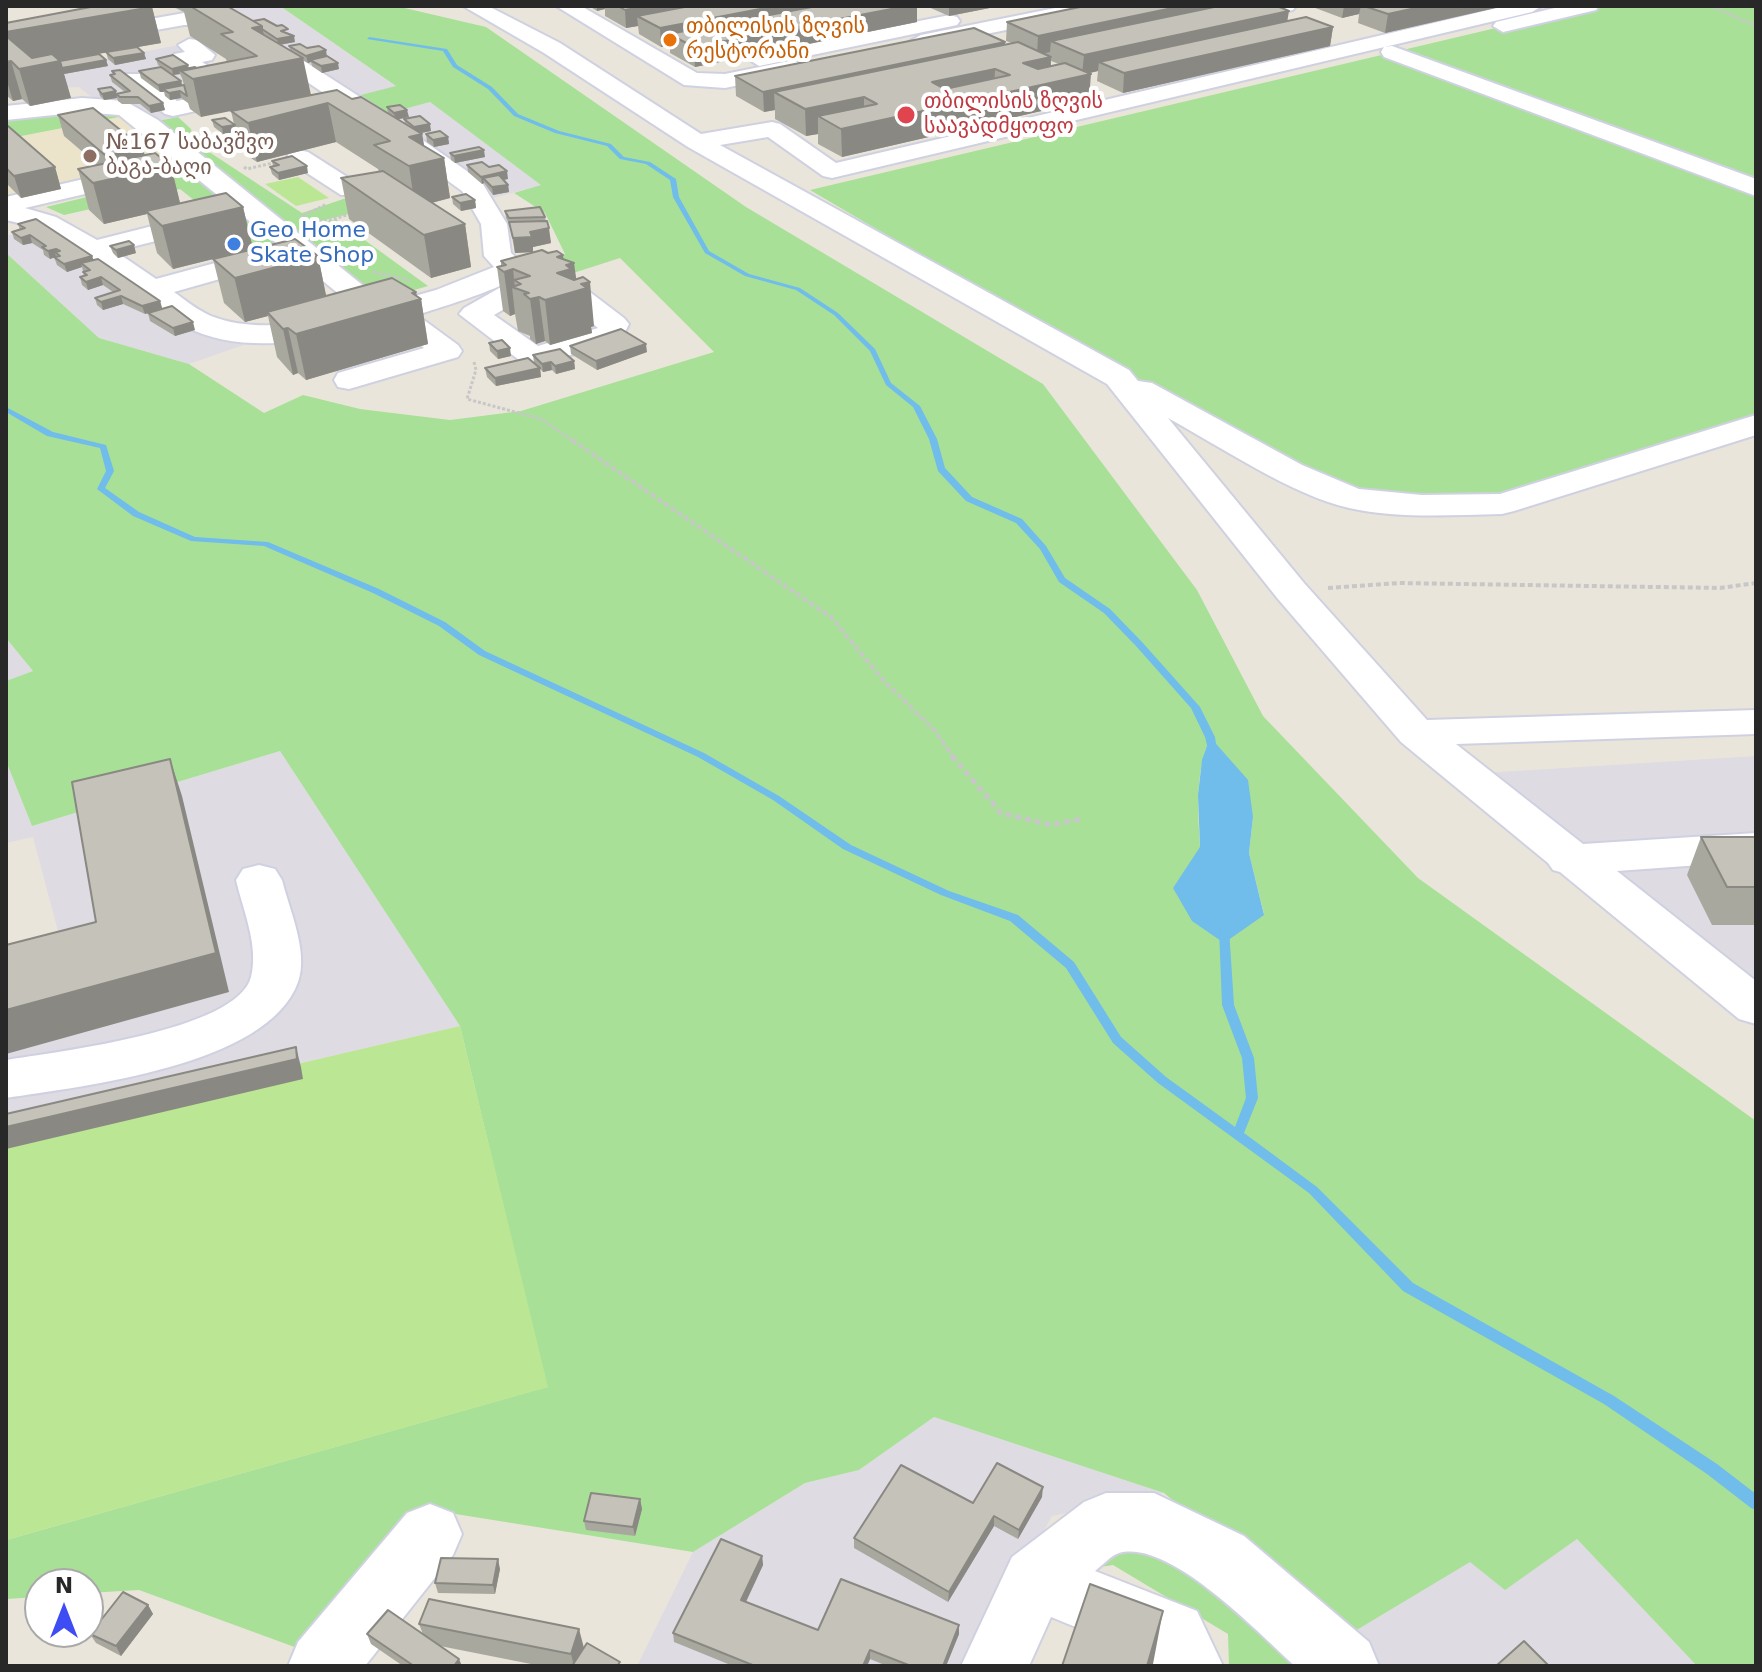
<!DOCTYPE html>
<html>
<head>
<meta charset="utf-8">
<style>
  body { margin:0 }
  #map { position:relative; width:1762px; height:1672px; overflow:hidden; background:#eae5da; font-family:"DejaVu Sans",sans-serif }
  canvas { display:block }
  .frame { position:absolute; inset:0; border:8px solid #282828; pointer-events:none }
  .north { position:absolute; left:24px; top:1568px; width:80px; height:80px; box-sizing:border-box; background:#fff; border:2px solid #a9a9a9; border-radius:50%; rotate:0deg; font-size:22px; font-weight:700; line-height:32px; text-align:center; color:#282828 }
  .north::after { content:''; display:block; margin:auto; width:28px; height:36px; background:#3e4cf3; clip-path:polygon(50% 0,100% 100%,50% 72%,0 100%) }
</style>
</head>
<body>
<div id="map">
<canvas width="1762" height="1672"></canvas>
<div class="frame"></div>
<div class="north">N</div>
</div>
<script>
const g = document.querySelector('canvas').getContext('2d');
g.lineJoin = 'round';
function fill(path, color) { g.fillStyle = color; g.fill(path, 'evenodd'); }
function strokePath(path, color, width, dash) { g.strokeStyle = color; g.lineWidth = width; g.lineCap = dash ? 'butt' : 'round'; g.setLineDash(dash || []); g.stroke(path); }
function label(font, color, halo, rows, align = 'center') {
  g.font = font + ' "DejaVu Sans","Noto Sans Georgian",sans-serif'; g.lineWidth = 8; g.setLineDash([]); g.textBaseline = 'middle'; g.strokeStyle = halo; g.fillStyle = color; for (const [text, x, y, turn = 0] of rows) {
    g.save(); g.translate(x, y); g.rotate((+turn || 0) * Math.PI / 180); g.textAlign = isNaN(turn) ? turn : align; if (halo) g.strokeText(text, 0, 0); g.fillText(text, 0, 0); g.restore();
  }
}
fill(new Path2D(`
  M170 6H280L397 87 353 97Z
  M179 45 232 95 169 110 178 117 158 121 142 111 100 104 79 87 61 88 37 72Z
  M430 102 542 185 493 198 458 168 382 115Z
  M40 226 198 327 249 343 189 364 99 338 6 253V236Z
  M6 638 33 671 6 681Z
  M280 751 460 1026 6 1132V961L60 939 33 837 6 843V761L32 826Z
  M1756 756V1015L1468 774Z
  M934 1417 1164 1493 1052 1516 969 1666H637L693 1552 805 1483 859 1470Z
  M1577 1539 1697 1666H1374L1340 1640 1470 1561 1505 1589Z`), '#dedbe3');
fill(new Path2D(`
  M119 117 137 125 193 171 32 209 6 206V139Z`), '#ece4ca');
fill(new Path2D(`
  M280 6H396L486 27 746 207 1043 384 1197 590 1263 716 1418 878 1756 1121V1666H1697L1577 1539 1505 1590 1470 1562 1340 1640 1164 1493 934 1417 859 1470 805 1483 693 1552 418 1508 300 1649 139 1590 88 1593V1584H40V1597L6 1599V1540L547 1387 460 1026 280 751 32 826 6 761V681L33 671 6 638V253L99 338 189 364 264 413 303 395 360 409 450 420 521 411 714 352 620 258 564 276 543 260 565 254 545 213 514 193 541 185 430 102 382 115 353 97 396 86ZM1210 738 1253 817 1249 853 1264 914 1200 847C1198 810 1195 773 1210 738Z
  M1589 6H1756V425L1502 504 1422 505 1290 472 810 190Z
  M94 108 119 117 6 139V118Z
  M178 117 191 129 194 142 302 213 358 194 349 214 317 222 337 220 428 286 376 301 180 144 171 130 158 121Z
  M193 171 301 262 279 268 180 189 64 215 46 207Z
  M1134 1534 1318 1666H1229L1228 1634 1113 1565 1081 1570Z`), '#a8e098');
fill(new Path2D(`
  M298 177 329 198 296 206 265 184Z
  M460 1026 548 1387 6 1540V1132Z`), '#bbe794');
fill(new Path2D(`
  M1210 737 1248 780 1253 817 1249 853 1264 915 1224 943 1192 921 1173 888 1200 847 1198 795 1202 760Z`), '#70bcea');
fill(new Path2D(`
  M369 37 447 49 457 65 492 87 518 114 559 131 611 144 624 157 650 162 676 179 679 197 709 251 749 274 800 288 838 313 875 349 891 383 920 406 937 439 945 468 972 497 1022 519 1046 546 1065 578 1110 609 1142 642 1200 707 1215 737 1217 751 1215 753H1209L1205 737 1191 708 1136 646 1104 613 1059 582 1040 549 1016 523 966 501 938 471 929 439 913 407 886 385 870 351 834 315 796 290 745 276 705 253 673 197 670 180 646 164 620 159 607 146 555 133 514 116 488 89 453 67 443 51 367 39Z
  M6 407 53 432 106 445 114 471 105 488 139 512 195 537 268 542 379 589 445 622 485 651 704 753 779 796 851 845 949 891 1018 915 1074 962 1121 1037 1166 1077 1235 1127 1246 1098 1242 1058 1222 1005 1219 929 1224 925 1228 926 1229 929 1234 1005 1254 1058 1258 1098 1244 1133 1317 1187 1413 1283 1614 1396 1717 1464 1756 1494V1510L1751 1508 1707 1474 1604 1404 1403 1291 1309 1193 1158 1083 1113 1043 1066 968 1010 921 941 895 843 849 773 800 698 757 479 655 439 626 373 593 264 546 191 541 133 516 97 489 106 471 100 448 47 436 6 412Z`), '#70bcea');
const minor = new Path2D(`
  M463 6H488L560 43 701 134 772 122 780 124 836 163 1506 6H1542L1532 12 832 178 823 176 768 137 720 145 1129 370 1138 381 1152 383 1302 465 1359 489 1422 495 1500 494 1756 415V435L1514 511 1502 514C1452 515 1398 519 1349 508 1294 496 1219 446 1168 418L1304 583 1427 720 1756 710V734L1456 744 1583 844 1756 833V861L1617 871 1756 981V1024L1739 1019 1560 872 1553 870 1548 863 1401 742 1278 599 1107 384 688 147 544 53Z
  M556 6H581L697 73 725 74 794 60 805 67 802 72 725 88 684 85Z
  M1065 6H1106L1096 12 921 47 910 41 921 35Z
  M1256 6H1296L1293 10 1222 25 1212 19 1215 15Z
  M1563 6H1599L1596 10 1503 32 1493 26 1496 22Z
  M184 13H212L242 21 377 108 481 181 507 224 511 253 528 268C515 286 441 307 417 315L458 345 462 351 458 357 349 389 338 387 334 380 338 373 424 348 390 322C327 339 245 358 184 326 170 318 158 307 144 297 102 267 58 231 6 220V197L140 166 149 169 153 174 149 179 25 208 56 217 97 240 200 214 209 216 213 222 209 228 115 251 156 279 252 253 262 255 266 261 262 267 174 292C185 300 197 310 211 316 256 334 315 322 361 312L119 115 82 112 6 120V106L82 98 125 101 158 120 386 304 436 290 494 267 484 256 481 224 462 191 361 118 228 29 212 25H184L6 57V45Z
  M950 15 957 17 960 21 957 25 759 66 748 59 759 52Z
  M189 39 197 40 215 55 212 60 202 62 246 90 249 95 246 100 173 116 165 114 122 79 125 74H141L177 101 218 92 171 59 174 54 185 52 178 45Z
  M1392 46 1756 179V196L1384 57 1381 52 1384 47Z
  M299 150 308 152 355 182H386L409 198 405 203H387L373 195H341L290 162 287 157 290 152Z
  M542 273 574 280 624 318 629 324 621 340 534 366 523 363 459 314 464 308 510 282H528L532 275ZM534 287 554 292 598 328 538 346 494 315 530 294Z
  M259 865 275 869 282 880C289 909 309 952 298 982 268 1066 83 1086 6 1098V1060C55 1052 237 1031 251 977 259 946 243 910 236 880L243 869Z
  M1106 1493H1154L1244 1536 1369 1642 1379 1666H1295C1259 1634 1170 1539 1119 1553 1111 1555 1102 1566 1095 1571L1197 1611 1223 1666H1154L1149 1657 1051 1617 1029 1666H961L1012 1557 1084 1502Z
  M430 1504 453 1513 462 1534 453 1555 365 1666H288L298 1642 407 1513Z`);
strokePath(minor, '#cfd1e1', 4);
strokePath(new Path2D(`
  M1710 6 1756 26
  M244 167 247 169 277 162
  M300 217 327 204
  M309 222 331 220 353 213
  M373 272 410 280
  M474 362 476 370 467 399 541 419 575 442`), '#c7c7c7', 3, [3, 2]);
strokePath(new Path2D(`
  M572 440 832 618 883 680 935 731 954 758
  M1328 588 1399 583 1720 588 1756 583`), '#c7c7c7', 4, [5, 3]);
strokePath(new Path2D(`
  M952 756 1001 813 1051 825 1081 819`), '#c7c7c7', 5, [6, 4]);
fill(minor, '#fff');
fill(new Path2D(`
  M172 6H227L253 21 289 34 295 42 280 45 290 50 289 46 307 48 327 56 339 69 322 73 312 66 311 62 308 63 304 61 201 117 190 109 188 103 181 98 170 100 165 96 164 92H160L141 78 139 71 161 67 158 65 156 59 189 68H196L227 62 226 59 190 36 184 12ZM180 74 182 78 184 85H182L181 81 173 75Z
  M589 6H917V22L695 67 670 53V45L661 47 639 34 638 26 626 28 605 16V9L597 11Z
  M926 6H1000L949 16Z
  M1310 6H1504L1385 33 1358 23 1359 14 1342 18Z
  M152 7 161 43 137 47 144 53 146 59 115 65 108 59 106 52 132 48 60 60H106L108 66 64 74 71 98 30 106 22 99 13 101 6 95V23Z
  M1287 21 1333 27 1330 46 1123 93 1097 81 1098 71 1088 73 1089 100 842 157 818 144V134L806 136 775 119V110L764 112 736 96 735 76 1005 42V45L1012 43 1006 41 1007 22ZM1051 61 1059 64 1051 66Z
  M112 71 163 103 165 110 151 113 140 104H122L118 101 117 98 104 100 100 96 98 89 117 94 125 92 112 82 110 75 113 74Z
  M352 99 388 113 387 107 409 117 398 119 405 123 404 119 431 131 421 133 422 134 424 146 444 158 450 198 432 203 465 224 471 267 431 278 349 219 341 178 379 172 378 169 336 142 257 162 240 151 236 132 223 134 214 127 212 120 234 124 231 111Z
  M58 115 143 148 144 155 171 166 180 203 243 207 253 249 318 256 326 296 417 297 421 299 428 344 306 380 298 373 293 375 277 357 268 316 245 322 224 303 213 259 250 250 173 269 157 253 147 214 104 224 89 210 78 169 98 165 64 136Z
  M6 126 55 167 61 189 21 198 6 183Z
  M426 134 448 137 449 144 434 147 427 142Z
  M450 153 485 157 455 163 451 160Z
  M272 161 308 173 279 180 272 174 270 167 273 166Z
  M467 165 489 167 508 179 503 180 508 185 509 192 493 195 484 183 482 184 468 172Z
  M452 197 475 200 476 208 461 211 453 204Z
  M505 211 545 217 551 243 533 247V252L515 253 510 226 506 218Z
  M18 224 94 260 160 301 162 308 195 330 175 336 150 321 148 313 145 314 123 304 103 310 97 305 95 298 113 292 103 285 88 290 82 285 80 277 84 276 82 267 67 272 57 265 54 257 50 259 44 255 43 250 32 243 23 245 14 239 12 232 20 230Z
  M110 246 136 253 118 258 113 253Z
  M548 253 563 255V259L594 326 591 327 592 333 550 345 545 341 536 344 530 339V336L518 331 515 314 510 316 503 311 497 267 501 266V261Z
  M489 343 511 356 498 359 490 351Z
  M570 346 647 352 597 370 571 354Z
  M533 355 574 361 575 369 556 374 552 370 543 372 540 369 541 377 496 386 487 377 485 368 534 363Z
  M1701 837H1756V925H1712L1687 875Z
  M1042 1497 1018 1539 994 1526 948 1602 854 1548V1538L973 1503Z
  M640 1499 642 1509 635 1536 586 1530 584 1521Z
  M762 1556 763 1565 746 1602 818 1630 959 1634 946 1666H887L870 1659 867 1666H733L674 1642 673 1633Z
  M500 1569 495 1594 438 1593 435 1583Z
  M148 1605 153 1614 121 1656 96 1643 90 1634Z
  M419 1624 584 1648 621 1666H541L440 1646 462 1666H403L371 1644 367 1634H423Z`), '#a9a89f');
fill(new Path2D(`
  M597 6H605V9L597 11Z
  M646 6H749L637 16 638 26 626 28 625 10Z
  M776 6H873L669 34 670 45 661 47 660 28Z
  M907 6H917V22L695 67 694 47Z
  M949 6H1000L949 16Z
  M1182 6H1240L1051 41 1050 52 1037 55 1038 36Z
  M1344 6H1361L1359 14 1342 18Z
  M1425 6H1504L1385 33 1388 14Z
  M152 7 161 43 18 68 11 61 22 99 13 101 6 78V31Z
  M1289 11 1286 29 1099 62 1098 71 1082 75 1084 55Z
  M262 26 269 62 252 28Z
  M1333 27 1330 46 1123 93 1124 73Z
  M294 36 295 42 278 45 277 39Z
  M1005 42 1004 61 774 92 775 110 764 112 763 92Z
  M326 50 327 57 310 60 311 62 308 63 306 56Z
  M144 53 146 59 115 65 113 58Z
  M1051 57 1050 83 1023 63Z
  M303 58 311 95 201 117 193 79Z
  M106 60 108 66 64 74 71 98 30 106 19 69 60 61Z
  M338 63 339 69 322 73 321 66Z
  M188 65 190 72 179 70 180 74 173 75 172 69Z
  M995 69 994 95 931 109 932 82Z
  M1091 74 1089 100 842 157 841 129Z
  M181 81 183 88 163 89 164 92H160L158 85Z
  M116 91 117 98 104 100 102 94Z
  M180 91 181 98 170 100 169 93Z
  M864 97V124L818 116V134L806 136 805 109Z
  M163 103 165 110 151 113 149 106Z
  M328 103 336 142 257 162 248 123Z
  M407 110 409 117 395 120 394 113Z
  M430 124 431 131 416 134 414 127Z
  M234 125 236 132 223 134 222 127Z
  M422 134 427 162 444 158 450 198 415 207 409 166V137Z
  M448 137 449 144 434 147 433 140Z
  M143 148 148 169 112 177 106 156Z
  M484 150 485 157 455 163 454 156Z
  M171 166 181 207 146 211 147 214 104 224 93 183Z
  M307 166 308 173 279 180 278 173Z
  M55 167 61 189 21 198 14 176Z
  M507 171 508 179 488 183 483 178 484 183 482 184 481 177Z
  M508 185 509 192 493 195 492 187Z
  M475 200 476 208 461 211 460 203Z
  M243 207 253 249 173 269 162 226Z
  M465 224 471 267 431 278 424 235Z
  M549 228 551 243 533 247V252L515 253 513 238 530 232Z
  M30 235 32 243 23 245 21 238Z
  M134 245 136 253 118 258 116 250Z
  M56 249 58 254 55 252 56 257 50 259 48 251Z
  M563 255 565 271 566 265 574 263 578 291 581 284 590 282 594 326 591 327 592 333 550 345 545 300 557 257Z
  M92 256 95 263H81L82 267 67 272 64 264Z
  M318 256 327 300 267 312 268 316 245 322 233 272Z
  M513 269 515 288 512 287 515 314 510 316 504 272Z
  M101 277 103 285 88 290 86 282Z
  M416 292 418 300 421 299 428 344 306 380 296 334Z
  M121 296 123 304 103 310 101 302Z
  M539 297 545 341 536 344 530 299Z
  M160 301 162 308 145 314 142 306Z
  M193 322 195 330 175 336 173 328Z
  M288 328 298 373 293 375 283 329Z
  M646 344 647 352 597 370 596 361Z
  M510 348 511 356 498 359 497 351Z
  M574 361 575 369 556 374 555 366Z
  M551 362 552 370 543 372 542 364Z
  M540 368 541 377 496 386 495 378Z
  M170 759 182 796 229 992 6 1054V1010L216 953Z
  M296 1047 301 1067 303 1079 6 1149V1127Z
  M1043 1487 1042 1497 1018 1539 1019 1530Z
  M640 1499 642 1509 635 1536 633 1527Z
  M994 1516V1526L948 1602 949 1592Z
  M762 1556 763 1565 742 1610 741 1600Z
  M498 1559 500 1569 495 1594 493 1585Z
  M148 1605 153 1614 121 1656 116 1646Z
  M1163 1611 1153 1664 1152 1666H1147Z
  M959 1625V1634L946 1666H943Z
  M579 1629 584 1648 574 1666 571 1654Z
  M870 1650V1659L867 1666H863Z
  M459 1659 462 1666H454Z`), '#8a8882');
const building = new Path2D(`
  M96 6H150L152 7 6 32V23Z
  M190 6H227L262 26 252 28 303 58 193 79 181 71 257 56 221 34 233 32Z
  M618 6H646L625 10Z
  M690 6H776L660 28 637 16Z
  M817 6H907L694 47 669 34Z
  M1085 6H1182L1038 36 1007 22Z
  M1219 6H1277L1289 11 1084 55 1051 41Z
  M1364 6H1425L1388 14Z
  M1306 17 1333 27 1124 73 1099 62Z
  M264 19 277 26 282 25 288 29 281 31 294 36 277 39 262 29V26L253 21Z
  M974 28 1005 42 763 92 735 76Z
  M6 36 32 58 52 54 60 61 19 69 11 61 6 62Z
  M1018 42 1051 57 1023 63 1038 69 1065 63 1091 74 841 129 818 116 877 104 864 97 805 109 774 92ZM995 69 1010 75 945 89 932 82Z
  M300 44 307 48 319 46 326 50 306 56 289 46Z
  M137 47 144 53 113 58 106 52Z
  M99 54 106 60 62 68 60 61Z
  M173 55 188 65 172 69 156 59Z
  M327 56 338 63 321 66 310 60Z
  M161 67 181 81 158 85 139 71Z
  M195 67 196 68 181 71 179 70Z
  M120 70 163 103 149 106 138 97H120L116 94 130 91 110 75 115 74 112 71Z
  M184 85 187 96 180 91 169 93 163 89Z
  M111 87 116 91 102 94 98 89Z
  M337 90 352 99 361 97 422 134 409 137 444 158 409 166 374 145 390 141 328 103 248 123 231 111Z
  M400 105 407 110 394 113 387 107Z
  M93 108 143 148 106 156 58 115Z
  M420 116 430 124 414 127 404 119Z
  M225 118 235 125 222 127 212 120Z
  M6 126H8L55 167 14 176 6 168Z
  M440 131 448 137 433 140 426 134Z
  M479 147 484 150 454 156 450 153Z
  M155 153 171 166 93 183 78 169Z
  M292 156 307 166 278 173 270 167 279 165 272 161Z
  M482 162 489 167 499 165 507 171 481 177 467 165Z
  M383 171 465 224 424 235 341 178Z
  M499 175 508 185 492 187 483 178Z
  M226 193 243 207 162 226 146 211Z
  M466 194 475 200 460 203 452 197Z
  M540 207 545 217 509 218 505 211Z
  M36 219 92 256 64 264 54 257 60 256 55 252 60 251 56 249 48 251 42 247 46 246 30 235 21 238 12 232 25 228 18 224Z
  M547 221 549 228 530 232 532 237 513 238 509 222Z
  M295 239 318 256 235 278 213 259Z
  M129 241 134 245 116 250 110 246Z
  M542 250 548 253 557 251 563 255 557 257 574 263 566 265 571 269 557 273 574 280 583 277 590 282 581 284 587 288 545 300 539 297 530 299 524 294 529 293 512 287 521 284 514 280 530 276 513 269 504 272 497 267 506 265 501 261Z
  M98 259 160 301 142 306 121 296 101 302 95 298 120 290 101 277 86 282 80 277 87 275 83 272 90 270 81 263Z
  M392 278 416 292 412 293 421 299 296 334 288 328 283 329 267 312Z
  M172 306 193 322 173 328 148 313Z
  M621 329 646 344 596 361 570 346Z
  M502 340 510 348 497 351 489 343Z
  M560 349 574 361 555 366 551 362 542 364 533 355Z
  M528 358 540 368 495 378 485 368Z
  M170 759 216 953 6 1010V945L96 922 72 782Z
  M1701 837H1756V887H1727Z
  M296 1047 297 1059 6 1127V1114Z
  M997 1463 1043 1487 1019 1530 994 1516 949 1592 854 1538 901 1465 973 1503Z
  M591 1493 640 1499 633 1527 584 1521Z
  M721 1539 762 1556 741 1600 818 1630 841 1579 959 1625 943 1666H911L870 1650 863 1666H755L673 1633Z
  M441 1558 498 1559 493 1585 435 1583Z
  M1090 1584 1163 1611 1147 1666H1062Z
  M123 1592 148 1605 116 1646 90 1634Z
  M429 1599 579 1629 571 1654 419 1624Z
  M388 1610 459 1659 454 1666H414L367 1634Z
  M1524 1641 1549 1666H1496Z
  M587 1643 620 1662 617 1666H572Z`);
fill(building, '#c5c3b9');
strokePath(building, '#8a8882', 2);
for (const [x, y, r, color] of [
  [670,40,8,"#e8710a"],
  [906,115,10,"#e0444e"],
  [90,156,8,"#8d6e63"],
  [234,244,8,"#3f7fe0"]
]) { const dot = new Path2D(); dot.arc(x, y, r, 0, 2 * Math.PI); g.fillStyle = color; g.fill(dot); strokePath(dot, '#fff', 3); }
label('22px', '#c56008', '#fff', [
  ["თბილისის ზღვის",686,27],
  ["რესტორანი",686,52]
], 'left');
label('22px', '#be3a42', '#fff', [
  ["თბილისის ზღვის",924,102],
  ["საავადმყოფო",924,127]
], 'left');
label('22px', '#785e54', '#fff', [
  ["№167 საბავშვო",106,143],
  ["ბაგა-ბაღი",106,168]
], 'left');
label('22px', '#366cbe', '#fff', [
  ["Geo Home",250,231],
  ["Skate Shop",250,256]
], 'left');
</script>
</body>
</html>
